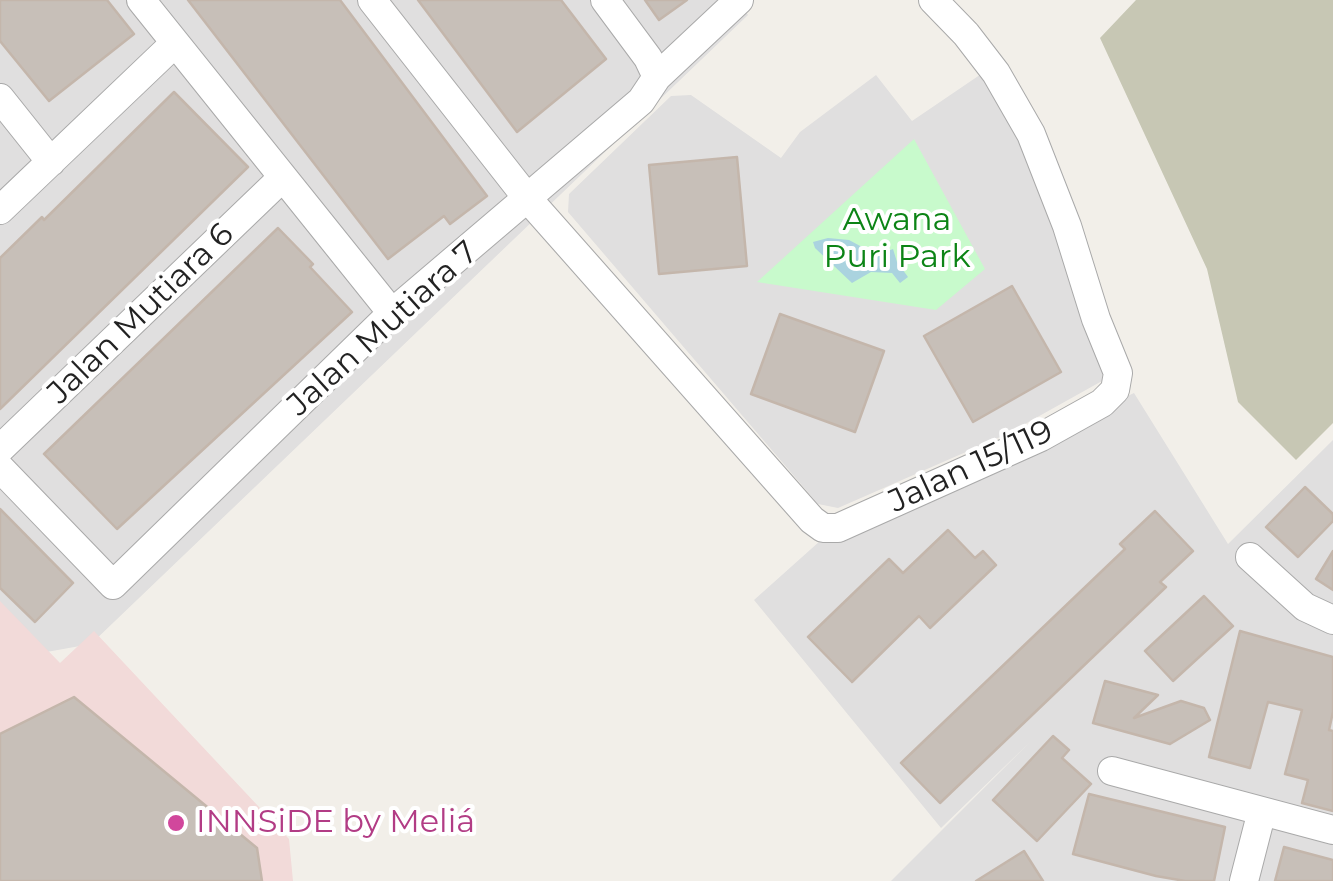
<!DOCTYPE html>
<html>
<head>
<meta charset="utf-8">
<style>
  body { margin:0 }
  canvas { display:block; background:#f2efe9 }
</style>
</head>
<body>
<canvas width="1333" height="881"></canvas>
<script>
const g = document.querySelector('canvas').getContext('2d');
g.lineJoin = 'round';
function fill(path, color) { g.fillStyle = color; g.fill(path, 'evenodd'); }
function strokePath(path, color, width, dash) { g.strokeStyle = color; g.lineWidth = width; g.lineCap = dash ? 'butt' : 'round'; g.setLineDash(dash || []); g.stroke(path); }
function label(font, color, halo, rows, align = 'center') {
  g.font = font + ' Montserrat,sans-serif'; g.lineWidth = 8; g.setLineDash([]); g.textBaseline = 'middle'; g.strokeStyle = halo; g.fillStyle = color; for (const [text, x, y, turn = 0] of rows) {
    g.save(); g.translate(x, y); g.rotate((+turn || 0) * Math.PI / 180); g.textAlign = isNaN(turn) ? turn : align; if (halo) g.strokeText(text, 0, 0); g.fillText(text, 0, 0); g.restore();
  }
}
fill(new Path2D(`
  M0 0H738L748 15 91 644 41 653 0 611Z
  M993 66 1109 363 1102 381 1007 434 838 508 818 504 568 212 569 194 671 96 691 95 781 158 800 132 876 75 912 121Z
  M1134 393 1228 544 1333 440V881H891L1030 742 941 828 754 600 820 541Z`), '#e0dfdf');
fill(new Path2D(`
  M0 601 60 663 94 631 289 839 293 881H0Z`), '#f2dad9');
fill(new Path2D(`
  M1136 0H1333V423L1296 460 1238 402 1207 269 1100 38Z`), '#c7c7b4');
fill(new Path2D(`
  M914 139 985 269 936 310 757 282Z`), '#c8facc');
fill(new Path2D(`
  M828 238 849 240 877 255 893 249 897 262 908 277 900 283 892 273 871 272 852 283 815 248 813 242Z`), '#aad3df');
const building = new Path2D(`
  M0 0H107L134 34 49 101 0 41Z
  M188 0H340L487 196 450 224 444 216 388 259Z
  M418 0H561L606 59 517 132Z
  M645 0H687L659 20Z
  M174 92 248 167 0 409V258L42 217 44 220Z
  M737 157 747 266 659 274 649 165Z
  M278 228 313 264 310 267 352 312 117 529 44 454Z
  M1012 286 1061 372 973 422 924 336Z
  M780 314 884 351 855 432 751 394Z
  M1305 487 1333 514V521L1298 557 1266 527Z
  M0 509 73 583 35 622 0 588Z
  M1155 511 1193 551 1160 582 1166 587 940 803 901 763 1125 549 1120 544Z
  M948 530 975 558 983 551 996 565 930 628 919 616 852 682 808 637 889 559 903 573Z
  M1333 551V590L1316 579Z
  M1204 596 1233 626 1173 681 1145 651Z
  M1240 631 1333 657V712L1329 730 1333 731V811L1302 803 1308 780 1285 774 1302 710 1268 702 1250 768 1209 757Z
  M1105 681 1158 695 1134 718 1181 701 1204 708 1210 720 1170 744 1093 723Z
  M74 697 257 848 262 881H0V734Z
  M1053 736 1069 750 1062 758 1091 784 1037 841 993 800Z
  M1089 794 1225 827 1214 881H1185L1156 876 1073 854Z
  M1284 847 1333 860V881H1275Z
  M1024 851 1043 881H976Z`);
fill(building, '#c7bfb8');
strokePath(building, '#c4b6ab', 2.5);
const minor = new Path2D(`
  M141 0 392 313
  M372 0 528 199 812 520 823 528H838L1041 437 1102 403 1115 390 1118 373 1096 319 1067 226 1031 134 996 73 966 34 933 0
  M605 0 648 58 657 77
  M0 98 51 162
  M0 210 175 43
  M0 449 282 178
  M0 468 113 585 392 313 641 101 657 77 739 0
  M1250 557 1305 607 1333 620
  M1112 771 1333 830
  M1244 881 1262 811`);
strokePath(minor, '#a9a9a9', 30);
strokePath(minor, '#fff', 28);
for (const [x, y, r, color] of [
  [176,823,10,"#d1479c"]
]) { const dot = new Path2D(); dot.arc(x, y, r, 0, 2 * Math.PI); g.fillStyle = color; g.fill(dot); strokePath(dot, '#fff', 4); }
label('32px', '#0c8416', '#fff', [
  ["Awana",897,221],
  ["Puri Park",897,258]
]);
label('32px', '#222', '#fff', [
  ["Jalan Mutiara 6",141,314,-44],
  ["Jalan Mutiara 7",383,329,-42],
  ["Jalan 15/119",971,467,-25]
]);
label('32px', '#b23c85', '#fff', [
  ["INNSiDE by Meliá",196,823]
], 'left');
</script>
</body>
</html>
